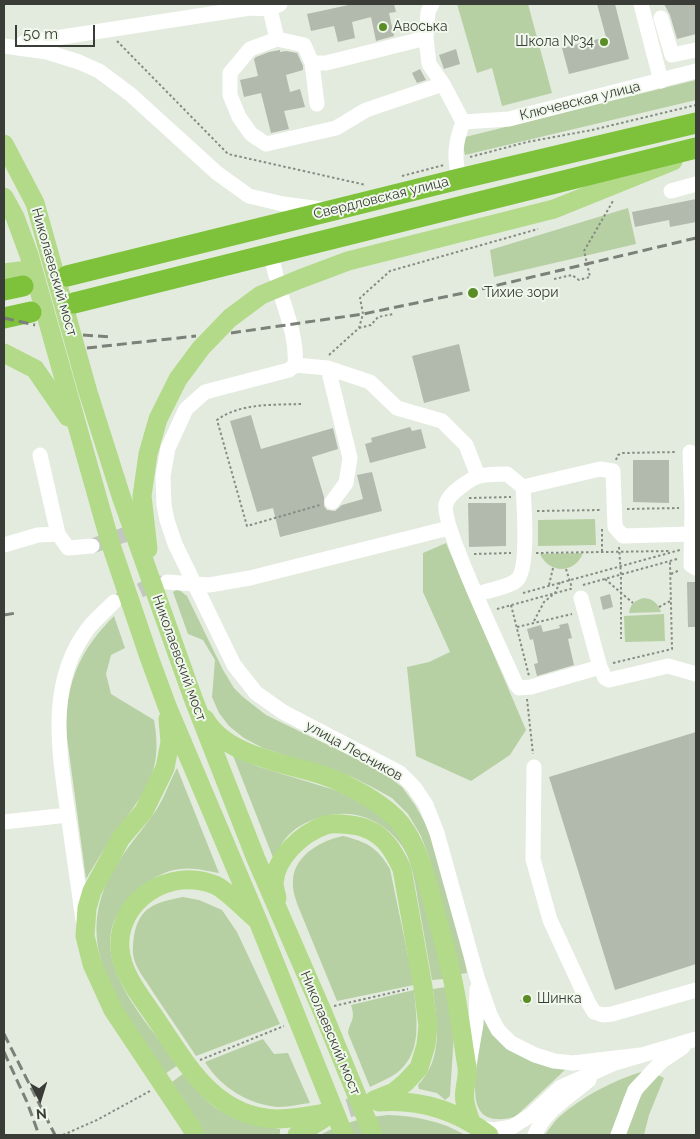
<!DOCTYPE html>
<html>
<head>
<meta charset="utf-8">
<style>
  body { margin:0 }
  #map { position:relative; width:700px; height:1139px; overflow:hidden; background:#e3ebde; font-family:Raleway,sans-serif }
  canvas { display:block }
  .frame { position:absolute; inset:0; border:5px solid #393c37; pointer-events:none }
  .north { position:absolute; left:15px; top:1074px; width:50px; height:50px; -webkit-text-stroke:4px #f0f8eb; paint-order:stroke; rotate:175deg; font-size:14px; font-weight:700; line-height:20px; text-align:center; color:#393c37 }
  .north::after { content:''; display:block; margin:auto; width:18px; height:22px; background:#393c37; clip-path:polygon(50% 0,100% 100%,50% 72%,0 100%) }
  .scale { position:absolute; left:15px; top:25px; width:80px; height:22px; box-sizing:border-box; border:2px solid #393c37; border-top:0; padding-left:6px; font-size:15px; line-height:18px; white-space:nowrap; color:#393c37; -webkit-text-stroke:4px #f0f8eb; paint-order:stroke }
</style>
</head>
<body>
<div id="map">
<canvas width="700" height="1139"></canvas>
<div class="frame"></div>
<div class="north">N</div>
<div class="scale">50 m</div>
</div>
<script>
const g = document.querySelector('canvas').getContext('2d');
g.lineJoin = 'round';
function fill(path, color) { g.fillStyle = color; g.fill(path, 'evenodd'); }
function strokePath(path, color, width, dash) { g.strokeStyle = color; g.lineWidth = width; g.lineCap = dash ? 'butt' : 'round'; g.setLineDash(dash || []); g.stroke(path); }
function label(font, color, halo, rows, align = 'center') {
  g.font = font + ' Raleway,sans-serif'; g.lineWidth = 4; g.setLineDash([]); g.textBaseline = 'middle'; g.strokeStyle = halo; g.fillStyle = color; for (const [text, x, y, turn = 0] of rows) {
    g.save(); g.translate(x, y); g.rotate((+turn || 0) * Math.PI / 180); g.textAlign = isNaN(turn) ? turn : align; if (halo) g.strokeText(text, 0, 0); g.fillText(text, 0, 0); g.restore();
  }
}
fill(new Path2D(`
  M457 4H528L552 93 502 106 492 68 477 73Z
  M696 80V100L465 155 461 138Z
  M628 208 636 244 494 277 490 250Z
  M595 519 596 545 538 546V520Z
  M446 543 526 730 510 755 471 781 416 756 407 667 429 662 450 652 423 592V553Z
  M583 553C575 574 549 574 540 554Z
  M178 589 187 596 223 670 234 688 243 697 266 715 367 764 390 778 402 787 415 805 429 830 462 947 467 973 460 974 429 857 421 836 408 814 392 798 372 787 352 777 263 748 244 738 229 726 219 713 212 697 215 660 203 640 188 634 173 592Z
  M644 598C653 599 658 603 661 612L629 613C630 604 635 600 644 598Z
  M664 614 665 641 625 642 624 616Z
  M114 616 125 648 111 655 106 674 111 694 154 720C164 776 143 793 113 836 103 850 95 864 86 879L66 730C66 682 80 650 114 616Z
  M232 753 256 766 338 791 381 813 400 837 417 875 444 979 432 980C428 957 424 935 420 912 416 891 414 864 402 846 385 821 355 808 326 816 299 823 284 833 274 860Z
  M177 768 219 873C208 871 193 867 181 869 165 870 149 880 138 891 128 901 117 911 113 924 97 972 152 1028 178 1065L165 1074C125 1013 70 950 111 874 124 850 142 831 157 809 165 796 170 781 177 768Z
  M343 836C367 842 377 847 390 869L414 985 337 1001 298 906C295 897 292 889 293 879 295 855 322 840 343 836Z
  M183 897 199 900 222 910 237 932 280 1024 196 1056C182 1035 167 1013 153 992 147 982 137 970 134 959 132 951 133 943 134 936 139 906 157 902 183 897Z
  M446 987 454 1034 450 1095 449 1097 445 1100 437 1093 419 1089 418 1085C444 1058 437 1023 433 989Z
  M414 990C416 1014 422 1046 404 1066 396 1076 382 1081 370 1087L348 1033C350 1020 356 1021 351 1005Z
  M483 1015 489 1025 567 1068 515 1117C503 1120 486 1122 479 1109 468 1089 484 1039 483 1015Z
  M263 1039 274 1054 288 1053 310 1103C300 1104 289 1107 279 1107 249 1105 220 1087 205 1062Z
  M644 1071 630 1087 624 1097 611 1135H545C549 1129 554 1122 559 1117 583 1096 614 1080 644 1071Z
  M184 1073C194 1085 203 1099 216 1108 235 1121 258 1125 280 1129V1133L279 1135H205L172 1082Z
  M658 1075 664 1078 649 1115 644 1135H626C633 1110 639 1093 658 1075Z
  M388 1115C415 1116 442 1121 465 1135H320C342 1123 364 1117 388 1115Z`), '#b6d0a3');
fill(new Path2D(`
  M353 4H394L396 12 389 13 394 36 376 41 371 17 352 22 355 38 338 42 334 26 311 31 307 14Z
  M597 4H615L629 59 569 74 562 48 606 37Z
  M664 4H696V34L677 39 670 15Z
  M456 49 460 64 444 69 439 55Z
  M280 50V52L286 51 297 53 303 66V70L286 75 290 92 300 89 305 107 284 111 289 129 271 133 261 93 244 97 240 80 258 76 254 59 256 57 269 52Z
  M420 69 426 80 417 83 412 73Z
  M696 199V222L670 227 669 220 635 227 632 212Z
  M459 344 470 391 424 403 412 356Z
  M251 415 261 449 333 428 338 449 312 457 324 497V506L327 510 335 511 342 505 363 499 357 475 372 472 382 511 280 537 273 508 257 512 230 421Z
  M410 427 412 431 421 429 426 448 370 463 365 444 372 442 371 438Z
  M633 460H669V503L633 502Z
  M468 503H506V546L469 547Z
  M687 582H696V627H688Z
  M610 594 613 607 603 610 600 597Z
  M568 623 572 638 568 639 574 665 537 676 534 664 538 663 533 639 530 640 527 629 541 625 543 632 560 628 559 625Z
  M696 732V964L615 990 549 777Z
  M525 993 533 998 528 1006 520 1001Z`), '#b2b9ad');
strokePath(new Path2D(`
  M92 546 156 524
  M119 600 152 585 163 583`), '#c1c8bd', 15, [15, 8]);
strokePath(new Path2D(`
  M321 1114 340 1111 374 1100`), '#c1c8bd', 19, [19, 9]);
strokePath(new Path2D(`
  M117 41 228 154 366 185
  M470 157 527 142 592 130 696 105
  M402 176 444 165
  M554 279 572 275 579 280 590 277 584 251 613 201
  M359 328 371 325 378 317 393 314
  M329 355 359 328 363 314 360 298 390 271 538 229
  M301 404C273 405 240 403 217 420L247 526 320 505
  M616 460 618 455 623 453 677 452
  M469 498 511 497
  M627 509 679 508
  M537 511 602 510
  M602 529V552
  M619 547 621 575V639
  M536 553 671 551
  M474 554 511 553
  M566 569 572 588
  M671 574 680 570
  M605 579 633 603
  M549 585 553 568
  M583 585 677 559
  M523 593 680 550
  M511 605 529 676
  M659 607 672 600
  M497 609 574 588
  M534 621 544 602 555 593 560 582
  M517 627 572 614
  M613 663 672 649 670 562
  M527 699 533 754
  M334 1006 408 989
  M200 1060 284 1026
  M63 1135 97 1120 150 1091`), '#878c83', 2, [2.5, 2.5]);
strokePath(new Path2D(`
  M432 4 428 12 426 38 429 64 443 84 463 122C455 143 454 156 459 179
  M641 4 661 81
  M270 9 277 39 250 49 230 73V95L239 117 251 134 266 144 336 128 366 110 443 84
  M661 18 672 55 696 50
  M277 39 304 45 312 63
  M23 43 250 8 270 9 280 4
  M4 46 47 52 79 62 99 71 130 94 217 173 249 196 283 204 321 209
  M317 104 312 63H326L426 38
  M463 122 509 119 696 71
  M671 191 696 184
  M271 255 276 276
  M282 298C289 320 297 342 295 365L289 370 205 392 186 409 168 448 163 476 164 505 167 520 175 544 234 665 256 693 283 712 400 773 414 787 426 805 437 833 477 977 490 1015 498 1030 511 1043 535 1055 554 1061 573 1063 641 1055
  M295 365 328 368 370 382 397 408 442 421 466 445 478 476
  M328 368 350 458 346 483 332 502
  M690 452 692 508 691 565 696 568
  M40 455 58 534
  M523 487 600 469 613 471 615 527 623 536 691 534
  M4 545 38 535 58 534 68 548 92 546
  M167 582 209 585 250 578 449 528
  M476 594C487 591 509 587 517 580 529 568 524 505 523 487L507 474C498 474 489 474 480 476 471 478 448 494 446 504 440 523 504 657 516 684L519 688 531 687 600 667 581 598
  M600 667 605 678 609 680 668 666 696 674
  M534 767 533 859 550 920 588 1002 594 1012 603 1015 612 1014 696 990
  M4 822 68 815
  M83 920C78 884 73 849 68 814 59 751 46 681 90 626 97 618 106 610 114 602
  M469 1063 476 1024 477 989
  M480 1128 494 1130 512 1127 531 1115 561 1087 615 1063 696 1039
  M535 1135C544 1111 570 1096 589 1080
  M618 1135 635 1090 662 1061 683 1047`), '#fff', 15);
strokePath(new Path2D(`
  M4 144 35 203 88 392 121 496 193 698 256 859 323 1013 373 1135
  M4 197 15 217 29 255 110 542 149 657 167 706 258 921 344 1135
  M4 273 20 271
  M4 353 35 369 68 417
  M148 549 142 496 148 454 158 419 178 379 201 348 230 318 261 295 300 279 348 261 554 209 673 161
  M168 719 170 742 165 768 144 811 121 838 92 891 87 908 85 936 92 964 113 1010 191 1127 195 1135
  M205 719C227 758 289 763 328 777 351 786 385 804 401 824 420 849 427 882 435 911 441 934 448 957 453 981 459 1009 462 1038 467 1067 468 1074 466 1082 465 1089 463 1101 467 1111 471 1122
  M277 898C276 893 274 887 274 883 276 857 302 833 326 825 334 822 359 825 367 829 385 836 394 852 402 869L423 987 428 1026 426 1045 419 1068 406 1082 394 1092 374 1100
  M256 919C244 909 228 891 215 885 171 866 116 900 120 949 122 975 142 998 156 1019 186 1063 214 1117 276 1119 291 1119 306 1116 321 1114
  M379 1102C419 1099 457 1111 489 1135
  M297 1135 323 1119`), '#b2da89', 19);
strokePath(new Path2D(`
  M67 276 459 179 696 123
  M4 290 23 286
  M74 303 696 148
  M4 318 31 312`), '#7ec13a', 21);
strokePath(new Path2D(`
  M4 318 35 325
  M231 333 363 314 473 291 696 238
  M83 335 112 337
  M87 348 196 336
  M4 615 16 613
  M4 1034 55 1135
  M4 1052 27 1102 39 1135`), '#7b8078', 3, [10, 5]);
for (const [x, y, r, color] of [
  [383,27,5,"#5a8d26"],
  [604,42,5,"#5a8d26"],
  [473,293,6,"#5a8d26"],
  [527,999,5,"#5a8d26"]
]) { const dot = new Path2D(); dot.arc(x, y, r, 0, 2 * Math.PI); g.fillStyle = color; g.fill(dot); strokePath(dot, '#f0f8eb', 2); }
label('14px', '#393c37', '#f0f8eb', [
  ["Авоська",393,27],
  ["Школа №34",594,42,"right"],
  ["Тихие зори",484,293],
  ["Шинка",537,999]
], 'left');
label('14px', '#393c37', '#f0f8eb', [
  ["Ключевская улица",580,101,-14],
  ["Свердловская улица",381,198,-14],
  ["Николаевский мост",54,272,74],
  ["Николаевский мост",179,658,70],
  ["улица Лесников",354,751,29],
  ["Николаевский мост",330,1033,67]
]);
</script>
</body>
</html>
